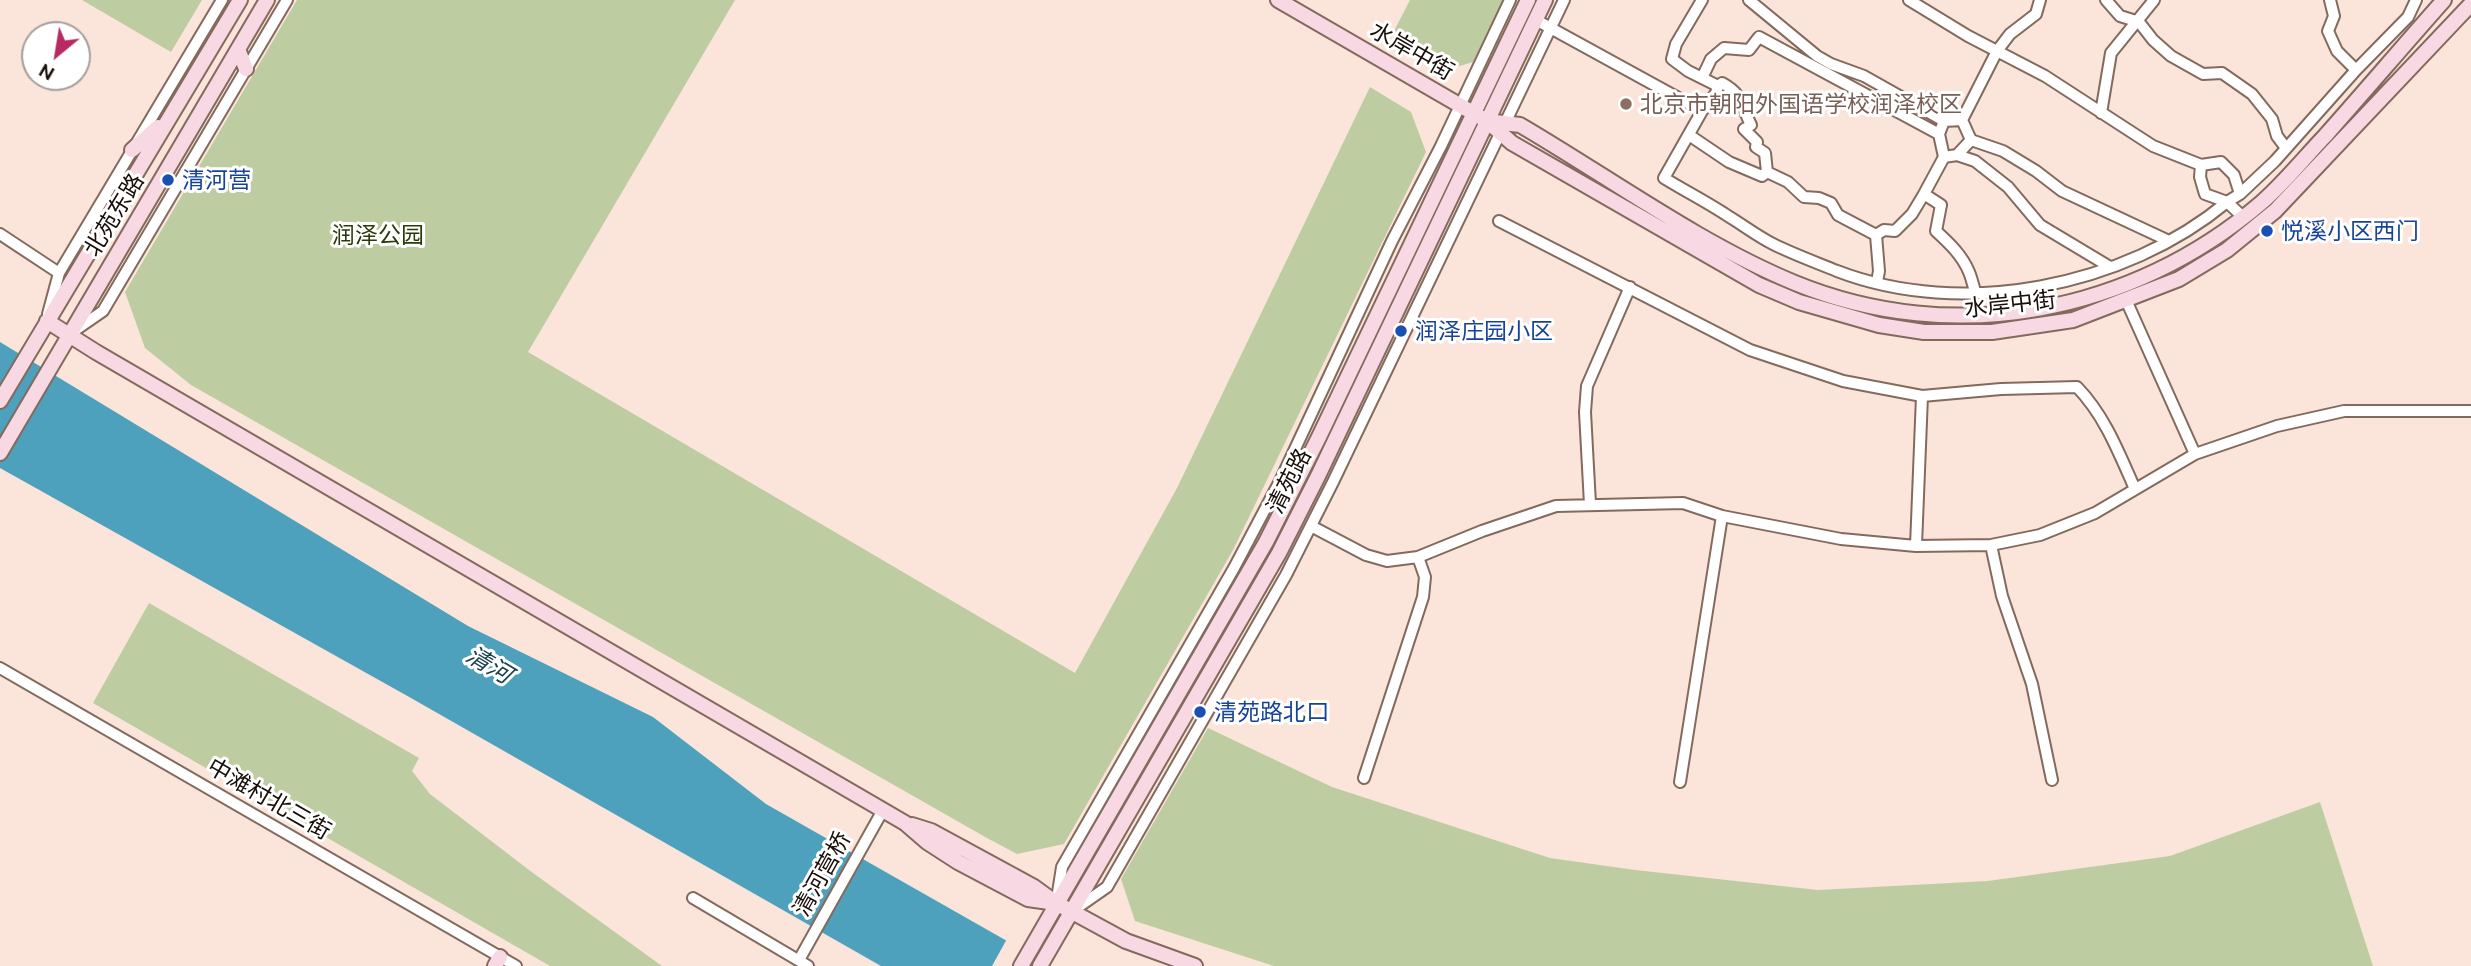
<!DOCTYPE html>
<html>
<head>
<meta charset="utf-8">
<style>
  body { margin:0 }
  #map { position:relative; width:2471px; height:966px; overflow:hidden; background:#fbe4d9; font-family:Ubuntu,sans-serif }
  canvas { display:block }
  .north { position:absolute; left:21px; top:21px; width:70px; height:70px; box-sizing:border-box; background:#fff; border:2px solid #a39f9d; border-radius:50%; rotate:210deg; font-size:19px; font-weight:700; line-height:28px; text-align:center; color:#180e09 }
  .north::after { content:''; display:block; margin:auto; width:24px; height:32px; background:#b82b62; clip-path:polygon(50% 0,100% 100%,50% 72%,0 100%) }
</style>
</head>
<body>
<div id="map">
<canvas width="2471" height="966"></canvas>
<div class="north">N</div>
</div>
<script>
const g = document.querySelector('canvas').getContext('2d');
g.lineJoin = 'round';
function fill(path, color) { g.fillStyle = color; g.fill(path, 'evenodd'); }
function strokePath(path, color, width, dash) { g.strokeStyle = color; g.lineWidth = width; g.lineCap = dash ? 'butt' : 'round'; g.setLineDash(dash || []); g.stroke(path); }
function label(font, color, halo, rows, align = 'center') {
  g.font = font + ' Ubuntu,"Noto Sans SC",sans-serif'; g.lineWidth = 6; g.setLineDash([]); g.textBaseline = 'middle'; g.strokeStyle = halo; g.fillStyle = color; for (const [text, x, y, turn = 0] of rows) {
    g.save(); g.translate(x, y); g.rotate((+turn || 0) * Math.PI / 180); g.textAlign = isNaN(turn) ? turn : align; if (halo) g.strokeText(text, 0, 0); g.fillText(text, 0, 0); g.restore();
  }
}
fill(new Path2D(`
  M82 0H202L171 52Z
  M297 0H735L528 352 1075 673 1177 488 1370 87 1411 112 1426 152 1233 550 1064 844 1017 854 987 838 191 385 145 348 125 292Z
  M1410 0H1503L1473 62 1446 70 1392 35Z
  M149 603 419 758 412 771 430 794 533 873 662 966H550L93 703Z
  M1208 728 1332 787 1550 858 1635 870 1818 890 1988 881 2170 856 2320 802 2373 966H1274L1135 921 1121 879Z`), '#becda1');
fill(new Path2D(`
  M0 342 468 626 653 717 766 804 1051 966H881L411 698 0 468Z`), '#4ea1bc');
fill(new Path2D(`
  M1008 937 1053 963 1055 966H992Z`), '#fbe4d9');
const street = new Path2D(`
  M1749 0 1817 56 1831 64 1864 76 1944 121
  M2106 0 2120 16 2139 22 2153 40 2171 56 2203 74 2222 73 2252 94 2272 119 2277 136 2286 148
  M2330 0 2334 16 2328 31 2337 51 2356 70
  M1536 20 1702 111 1664 178C1685 191 1707 202 1728 216 1743 225 1757 236 1773 244 1793 254 1815 262 1837 271 1962 319 2125 287 2227 202L2205 194 2200 177 2201 165 2153 146 2045 76 1968 36 1909 0
  M1702 78 1711 59 1724 48 1749 50 1759 37 1939 134
  M1718 86 1722 83C1744 95 1741 106 1751 125L1744 129 1757 142 1756 147 1765 153 1767 172 1788 182 1804 197 1819 198 1831 203 1838 215 1876 235 1884 230 1895 231 1912 214 1924 194
  M1702 111 1716 93 1718 86 1688 71 1672 59 1676 44 1702 0
  M2101 113 2111 53 2154 0
  M1689 135 1729 162 1762 176 1767 172
  M1971 140 2003 151 2036 171 2062 191 2169 241
  M1957 155 1971 140 1962 120
  M1944 157 1939 134 1944 121 1962 120 1997 51 2010 34 2036 14 2040 0
  M2201 165 2221 162 2234 175 2240 194
  M2243 217 2227 202 2240 194 2275 161 2356 70 2408 17 2416 0
  M1499 221 1750 350 1843 381 1922 396 2001 389 2077 387C2105 416 2119 453 2135 489
  M0 234 59 273
  M1876 235 1879 271 1877 282
  M1976 294C1973 286 1972 279 1969 272 1962 255 1949 243 1936 231L1941 205 1924 194 1944 157 1957 155 1975 161 2008 187 2040 225 2110 267
  M2126 300 2195 454
  M48 314 59 273 222 0
  M74 331 103 311 287 0
  M1590 504 1585 412 1587 386 1630 287
  M1311 526 1366 555 1387 561 1418 557 1482 531 1556 506 1683 503 1722 516 1841 539 1916 546 1991 545 2040 535 2095 513 2195 454 2277 426 2344 411H2471
  M1991 545 2002 596 2032 684 2052 780
  M1916 546 1922 396
  M0 668 516 966
  M1364 778 1423 597 1425 577 1418 557
  M1680 782 1722 516
  M693 898 808 966
  M1057 899 1062 867 1234 568 1281 479 1392 241 1441 146 1510 0
  M1074 910 1107 887 1286 575 1333 482 1564 0
  M799 960 883 810`);
const secondary = new Path2D(`
  M1278 0 1487 121 1512 143 1759 285 1799 302 1879 325 1924 332H1992L2073 320 2179 279 2227 250 2275 211 2471 4
  M238 49 246 69
  M1487 121 1520 125C1609 177 1700 244 1795 283 1954 348 2132 313 2261 203 2284 183 2304 158 2325 136 2365 91 2404 45 2444 0
  M132 150 158 127
  M47 321 96 352 905 823 927 842 958 862 1028 899 1056 903
  M0 401 240 0
  M0 453 267 0
  M912 825 931 831 1034 887 1056 903 1126 941 1195 966
  M495 966 500 957
  M1021 966 1266 542 1319 437 1528 0
  M1040 966 1279 553 1318 476 1545 0`);
strokePath(street, '#836a5d', 14);
strokePath(secondary, '#836a5d', 18);
strokePath(street, '#fff', 10);
strokePath(secondary, '#f7d8e3', 14);
for (const [x, y, r, color] of [
  [1626,104,7,"#8d6e63"],
  [168,180,7,"#1a4fb4"],
  [2267,231,7,"#1a4fb4"],
  [1401,331,7,"#1a4fb4"],
  [1200,712,7,"#1a4fb4"]
]) { const dot = new Path2D(); dot.arc(x, y, r, 0, 2 * Math.PI); g.fillStyle = color; g.fill(dot); strokePath(dot, '#fff', 2.5); }
label('23px', '#180e09', '#fff', [
  ["水岸中街",1412,51,30],
  ["北苑东路",114,215,-59],
  ["水岸中街",2010,304,-6],
  ["清苑路",1289,481,-63],
  ["中滩村北三街",269,799,30],
  ["清河营桥",822,874,-61]
]);
label('23px', '#785e54', '#fff', [
  ["北京市朝阳外国语学校润泽校区",1640,104]
], 'left');
label('23px', '#164399', '#fff', [
  ["清河营",182,180],
  ["悦溪小区西门",2281,231],
  ["润泽庄园小区",1415,331],
  ["清苑路北口",1214,712]
], 'left');
label('23px', '#2c3908', '#fff', [
  ["润泽公园",378,235]
]);
label('italic 24px', '#1a404d', '#fff', [
  ["清河",489,665,31]
]);
</script>
</body>
</html>
